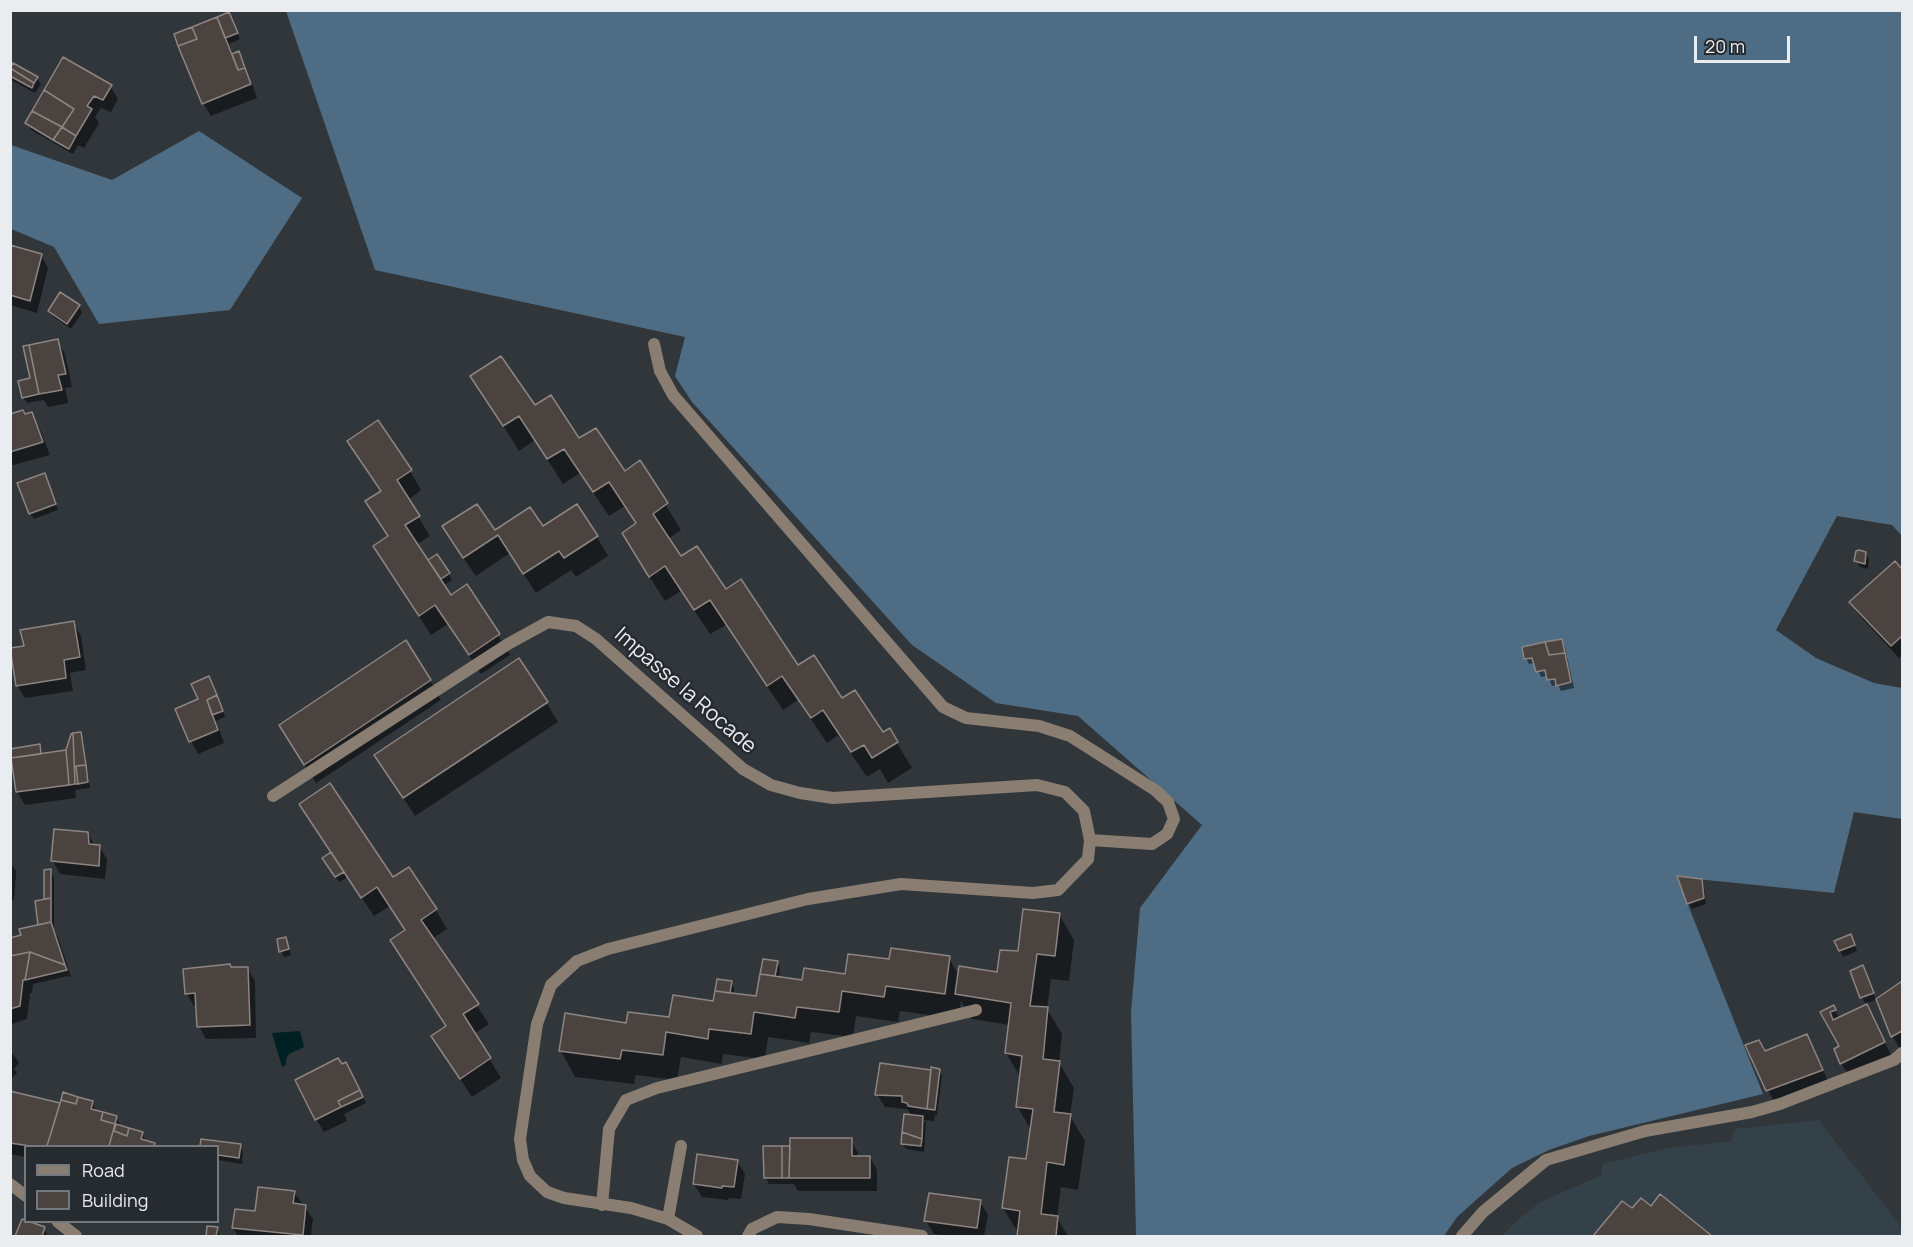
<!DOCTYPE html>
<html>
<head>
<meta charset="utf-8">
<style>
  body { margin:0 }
  #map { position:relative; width:1913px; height:1247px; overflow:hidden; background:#30363a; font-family:Manrope,sans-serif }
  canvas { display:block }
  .frame { position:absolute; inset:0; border:12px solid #e9edf0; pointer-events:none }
  .legend { position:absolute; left:24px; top:1145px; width:195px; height:78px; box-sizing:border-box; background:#262b30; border:2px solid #74797d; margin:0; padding:8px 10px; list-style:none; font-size:18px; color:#e9edf0 }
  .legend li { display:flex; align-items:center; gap:12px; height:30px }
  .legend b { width:30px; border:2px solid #74797d }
  .scale { position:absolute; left:1694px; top:36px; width:96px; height:27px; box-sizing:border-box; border:3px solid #e9edf0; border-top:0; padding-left:8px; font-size:18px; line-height:21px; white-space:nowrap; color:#e9edf0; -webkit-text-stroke:4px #262b30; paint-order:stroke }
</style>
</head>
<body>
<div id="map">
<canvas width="1913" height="1247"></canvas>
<div class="frame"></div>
<ul class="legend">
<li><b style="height:8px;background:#8a7e72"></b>Road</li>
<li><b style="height:16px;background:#4a4340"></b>Building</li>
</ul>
<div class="scale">20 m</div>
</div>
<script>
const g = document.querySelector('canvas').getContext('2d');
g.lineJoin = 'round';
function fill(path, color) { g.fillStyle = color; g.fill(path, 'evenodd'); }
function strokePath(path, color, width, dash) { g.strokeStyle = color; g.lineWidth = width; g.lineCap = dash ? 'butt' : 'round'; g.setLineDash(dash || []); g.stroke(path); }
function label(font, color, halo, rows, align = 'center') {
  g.font = font + ' Manrope,sans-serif'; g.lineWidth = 5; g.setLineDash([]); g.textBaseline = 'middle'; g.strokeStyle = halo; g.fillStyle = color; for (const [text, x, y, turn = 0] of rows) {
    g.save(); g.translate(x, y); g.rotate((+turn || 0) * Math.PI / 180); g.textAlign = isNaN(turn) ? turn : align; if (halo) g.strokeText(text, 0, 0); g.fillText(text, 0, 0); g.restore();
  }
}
fill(new Path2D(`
  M1819 1120 1902 1228V1236H1502L1513 1224 1540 1202 1602 1175V1164L1667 1148 1732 1141 1734 1129Z`), '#354148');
fill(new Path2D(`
  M286 11H1902V536L1892 525 1837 516 1776 630 1816 658 1874 683 1902 688V819L1854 812 1834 893 1677 877 1763 1094 1589 1136 1549 1150 1512 1168 1457 1217 1444 1236H1136L1131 1012 1140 908 1202 825 1078 716 996 703 912 645 692 402 675 376 685 337 375 270Z
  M199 131 302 198 230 310 99 324 54 247 11 229V145L112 180Z`), '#4e6d84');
fill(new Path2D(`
  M300 1031 304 1047 289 1054 286 1059V1065L282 1067 272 1033Z`), '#002123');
fill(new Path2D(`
  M232 20 240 39 229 44 233 55 252 83 257 98 211 116 203 103 176 35Z
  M10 69 37 78 41 84 35 93 11 80Z
  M110 86 118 99 111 112 101 108 95 117 99 123 84 148 78 145 73 154 31 130 27 123Z
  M10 246 41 255 48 268 37 313 10 305Z
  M79 306 82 313 71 329 54 317 50 311Z
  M57 341 65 354 72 387 65 388 68 403 48 407 44 400 27 403 23 397 32 379Z
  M472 377 535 407 625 473 640 463 681 530 668 539 681 558 726 591 798 667 842 700 883 734 889 730 912 768 888 783 880 769 867 777 838 735 827 743 798 700 783 710 726 625 710 634 681 591 665 601 638 559 637 525 625 506 609 516 580 473 563 484 535 440 519 451Z
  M31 414 39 427 50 455 10 466V415L25 416Z
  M360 461 410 471 421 490 408 500 430 536 416 545 427 562 437 556 449 574 452 580 443 586 451 597 467 586 510 655 481 674 448 624 431 635 375 547 389 537 367 502 381 492Z
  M48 481 58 510 34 519 30 513Z
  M494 532 597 537 608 556 576 577 571 570 536 593 510 553 476 576 455 546Z
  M1865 553 1869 559 1868 569 1860 567 1856 560Z
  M1895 563 1902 572V655L1899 658 1859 615 1851 602Z
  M73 623 81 636 86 670 70 673 73 691 25 698 17 685 25 647Z
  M1561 641 1565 647 1574 688 1561 691 1558 685 1552 686 1548 676 1541 677 1535 663 1529 664 1526 658Z
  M209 678 216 691 225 717 216 721 224 743 198 754 191 741 200 699Z
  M430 680 441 700 316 783 292 745Z
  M546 702 558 722 415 816 376 756Z
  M80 734 83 740 90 788 75 790 76 798 25 805 17 792 39 746 43 755 67 752Z
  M88 834 95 846H99L107 859 105 879 60 874 53 861Z
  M324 858 392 879 436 910 447 929 432 939 489 1024 474 1034 501 1078 472 1097 445 1056 447 1027 406 931 390 906 374 916 348 877 339 882Z
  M10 862 16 871 14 900H10Z
  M46 871H50L54 877V930L58 937 71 977 68 976 33 984 32 993H30L27 1019 10 1025V940L22 936 41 926 46 901Z
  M1701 880 1704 886 1706 904 1692 909 1689 903Z
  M1059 914 1074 940 1069 981 1051 979 1047 1009 1062 1034 1059 1063 1074 1088 1070 1116 1085 1141 1078 1190 1061 1187 1057 1218 1068 1236H1018L1019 1234 1003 1208 1027 1161 1031 1130 1017 1106 1021 1078 1006 1053 1010 1025 972 1019 961 1001 959 1019 900 1011 898 1022 856 1016 853 1037 811 1032 809 1043 768 1037 765 1059 723 1054 722 1064 681 1057 677 1080 636 1075 634 1084 575 1077 561 1051 627 1024 670 1019 714 1002 731 982 734 988V995L757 998 764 961 777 962 780 968 779 978 803 982 846 975 890 961 949 958 959 976 998 974Z
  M285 938 291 955 284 957 281 951Z
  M1836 942H1853L1857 951 1843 957Z
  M231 968H247L255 981 256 1038 206 1039 199 1026 197 1006H194L186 993Z
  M1852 972 1866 973 1876 1000 1865 1003Z
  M1902 983V1048L1900 1049 1893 1037 1878 1000Z
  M1833 1007 1840 1019H1874L1891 1055 1849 1076 1841 1063V1047L1822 1012Z
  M1807 1036 1829 1083 1775 1104 1747 1046 1765 1052Z
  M10 1050 19 1063 14 1069 17 1073 10 1080Z
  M939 1070 942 1076 937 1115H935L934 1121 924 1120 926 1123 924 1152 906 1149 902 1143 912 1116 907 1109 885 1107 877 1094Z
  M360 1090 366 1103 344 1114 347 1121 324 1132 316 1119Z
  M10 1093 61 1104 92 1103 97 1112 116 1118 120 1124 119 1127 142 1133 147 1143 155 1146H26V1157L10 1154Z
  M851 1140 858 1153V1157H870L877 1170V1191H798L794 1184H769L766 1178 791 1152Z
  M203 1141 240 1146 243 1152 242 1164 218 1160V1146H202Z
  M737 1161 745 1174 741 1199 729 1198 728 1200 702 1197 694 1184Z
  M294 1192 313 1219 311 1236H238L233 1228Z
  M1661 1196 1710 1236H1595L1622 1203 1633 1210 1651 1208Z
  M980 1202 988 1215 984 1236H953L934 1234 926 1221Z
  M23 1221 44 1229 48 1236H17Z
  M208 1227 217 1228 220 1236H208Z`), '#0007');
const building = new Path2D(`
  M229 12 238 33 225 38 217 17Z
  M217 17 238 70 245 68 251 84 202 104 178 46 197 39 192 27Z
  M192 27 197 39 178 46 174 34Z
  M239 51 245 68 238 70 232 54Z
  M63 57 112 85 103 100 94 96 87 106 92 109 76 136 62 127 74 109 44 90Z
  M13 63 38 77 34 83 10 68Z
  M10 68 34 83 32 88 10 76Z
  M44 90 74 109 62 127 32 111Z
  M32 111 62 127 53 140 25 123Z
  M62 127 76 136 69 149 53 140Z
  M10 245 42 254 30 301 10 295Z
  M60 292 80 305 67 324 48 311Z
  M58 339 66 374 58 375 62 390 39 394 29 345Z
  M29 345 39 394 22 398 18 381 30 378 23 346Z
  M501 356 535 405 551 395 579 438 596 428 625 471 640 460 668 503 653 514 681 556 697 546 726 589 741 579 798 665 814 655 842 698 855 690 883 732 890 728 898 742 872 758 864 745 851 752 823 710 811 718 782 676 767 686 710 600 694 610 665 566 649 577 622 533 636 523 609 482 593 492 564 449 547 459 519 416 503 426 470 376Z
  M23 410 25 414 32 412 43 442 10 452V414Z
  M378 420 412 470 397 480 420 516 405 525 451 595 467 584 500 634 469 655 435 605 419 616 373 546 388 536 365 501 381 491 347 441Z
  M45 473 56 504 29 514 17 483Z
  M477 504 495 530 530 507 543 526 577 504 598 536 564 558 559 551 523 574 498 535 463 558 442 526Z
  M1859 550 1866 552 1865 564 1854 561 1856 551Z
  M437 554 450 573 441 579 428 560Z
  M1895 561 1902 569V636L1891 646 1849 602Z
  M74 621 80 657 64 660 66 678 16 686 10 648 24 646 20 630Z
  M1562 639 1565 653 1549 655 1545 642Z
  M406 640 431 680 304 765 279 725Z
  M1545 642 1549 655 1565 653 1571 682 1556 686 1555 679 1547 680 1545 670 1536 672 1532 658 1524 659 1522 647Z
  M519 658 548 702 403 798 374 755Z
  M209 676 217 695 207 700 218 730 189 742 175 709 198 699 191 684Z
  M217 695 223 711 212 715 207 700Z
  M81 732 86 765 76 766 78 784H75L73 733Z
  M73 733 75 784 69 785 66 750 71 734Z
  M40 744 41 754 11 758 10 749Z
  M66 750 69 785 16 792 11 758Z
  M86 765 88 782 78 784 76 766Z
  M330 783 393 877 409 867 437 909 421 920 479 1004 463 1014 491 1058 460 1079 431 1036 446 1026 390 940 405 930 377 887 361 898 299 804Z
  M54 829 88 832 89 844 100 845 99 866 51 861Z
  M331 852 344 872 335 877 322 858Z
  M51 869V898L44 899V870Z
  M1677 876 1702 879 1704 898 1687 904Z
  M51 898V922L38 925 35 901Z
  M1023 909 1060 913 1055 956 1037 954 1030 1006 1048 1007 1043 1059 1060 1061 1054 1112 1071 1114 1064 1165 1047 1162 1041 1214 1058 1216 1056 1236H1017L1020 1211 1002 1208 1009 1157 1026 1159 1033 1109 1016 1107 1022 1056 1005 1053 1011 1003 955 994 959 966 997 972 1000 950 1018 951Z
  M51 922 65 965 30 952 10 956V938L21 935 19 929Z
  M1851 934 1855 945 1839 951 1834 941Z
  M286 937 289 949 279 952 277 939Z
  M891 948 950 956 945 994 886 986 884 997 842 991 839 1012 797 1007 795 1018 754 1012 751 1034 709 1029 708 1039 666 1032 663 1055 622 1050 620 1059 559 1051 565 1013 626 1023 628 1012 669 1017 673 995 713 1001 715 991 756 996 760 974 802 980 804 968 845 974 848 954 889 959Z
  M30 952 65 965 67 970 25 980Z
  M30 952 25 980H23L20 1006 10 1009V956Z
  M763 959 778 961 775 976 760 974Z
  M230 964 231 967H248L250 1025 197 1027 195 993 185 994 183 969Z
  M1863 965 1874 993 1860 998 1850 971Z
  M717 979 732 981 730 993 715 991Z
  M1902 981V1031L1891 1037 1876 999Z
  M1867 1004 1885 1042 1840 1064 1834 1049 1839 1046 1820 1012 1834 1005 1836 1010 1830 1012 1833 1020Z
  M1807 1034 1823 1070 1766 1091 1745 1045 1759 1040 1765 1051Z
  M338 1058 342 1064 346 1062 360 1090 338 1101 341 1107 315 1120 295 1080Z
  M880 1063 931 1070 927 1109 908 1106 907 1103 902 1102V1096L875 1095Z
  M931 1067 940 1069 935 1110 927 1109Z
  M360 1090 363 1097 341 1107 338 1101Z
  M10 1091 60 1103 47 1146H30L10 1143Z
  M63 1092 78 1097 76 1104 61 1100Z
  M78 1097 93 1101 91 1109 103 1112 101 1120 115 1124 109 1146H47L61 1100 76 1104Z
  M103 1112 117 1116 115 1124 101 1120Z
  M904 1114 923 1116 922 1139 902 1132Z
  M115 1124 114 1131 127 1136 129 1128 143 1132 141 1139 155 1143 154 1146H109Z
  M116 1124 129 1128 127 1136 114 1131Z
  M902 1132 922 1139 921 1146 901 1144Z
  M790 1138H852V1156H870V1178H789Z
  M201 1139 241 1144 239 1158 218 1155V1146H200Z
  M763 1146H782V1178H764Z
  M782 1146H790L789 1178H782Z
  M697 1154 738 1160 734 1187 722 1186V1188L693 1184Z
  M258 1187 295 1191 293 1203 306 1205 303 1235 232 1228 235 1209 255 1211Z
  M929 1193 981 1200 977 1228 924 1221Z
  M1660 1194 1712 1236H1593L1622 1201 1632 1208 1641 1198 1651 1206Z
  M22 1219 45 1227 42 1236H15Z
  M207 1226 218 1227 216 1236H206Z`);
fill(building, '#4a4340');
strokePath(building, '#8e8582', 1.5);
strokePath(new Path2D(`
  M654 344 660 371 673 395 943 707 966 718 1039 726 1070 736 1155 790 1168 802 1174 819 1167 834 1152 844 1090 840
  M273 796 508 644 548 622 576 626 596 639 743 769 771 785 800 793 833 798 1037 785 1065 792 1084 811 1090 840 1088 859 1058 890 1033 893 901 884 808 899 608 949 577 961 551 985 537 1024 520 1139 523 1160 530 1176 547 1192 564 1198 631 1208 668 1219 697 1236
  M10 1184 26 1196
  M602 1205 609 1129 626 1100 657 1088 976 1010
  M668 1219 681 1146
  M58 1222 76 1236
  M748 1236 752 1229 777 1217 809 1219 922 1236
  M1462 1236 1483 1212 1546 1160 1645 1131 1752 1112 1780 1104 1894 1060 1902 1053`), '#8a7e72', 12);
label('21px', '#e9edf0', '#262b30', [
  ["Impasse la Rocade",685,691,41]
]);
</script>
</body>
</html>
